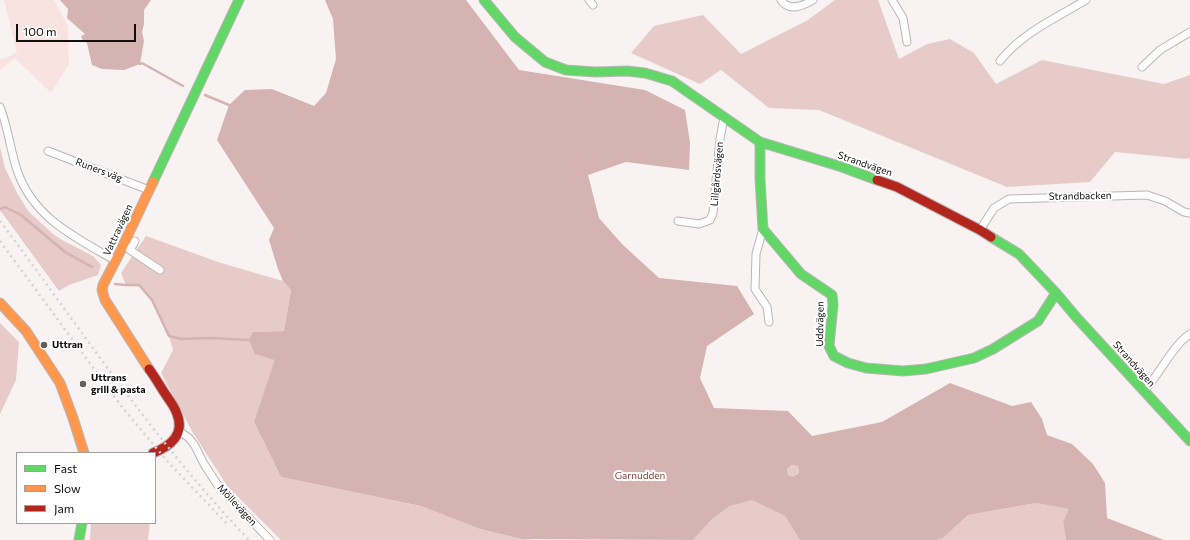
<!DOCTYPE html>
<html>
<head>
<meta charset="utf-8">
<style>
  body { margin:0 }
  #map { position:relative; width:1190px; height:540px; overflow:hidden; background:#f8f3f2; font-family:Commissioner,sans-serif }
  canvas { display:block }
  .legend { position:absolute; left:16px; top:452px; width:140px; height:72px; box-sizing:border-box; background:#fff; border:1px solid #a09f9f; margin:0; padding:5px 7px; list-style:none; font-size:12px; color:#110e0e }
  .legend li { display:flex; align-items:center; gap:8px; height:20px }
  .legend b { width:20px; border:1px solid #a09f9f }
  .scale { position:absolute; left:16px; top:24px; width:120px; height:18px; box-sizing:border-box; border:2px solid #110e0e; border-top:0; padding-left:5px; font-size:12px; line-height:14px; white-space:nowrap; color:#110e0e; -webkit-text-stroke:3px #fff; paint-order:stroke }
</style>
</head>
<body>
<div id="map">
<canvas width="1190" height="540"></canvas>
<ul class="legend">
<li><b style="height:5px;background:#63d668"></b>Fast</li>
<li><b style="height:5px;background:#ff974d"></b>Slow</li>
<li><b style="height:5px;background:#b3261e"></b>Jam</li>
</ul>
<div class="scale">100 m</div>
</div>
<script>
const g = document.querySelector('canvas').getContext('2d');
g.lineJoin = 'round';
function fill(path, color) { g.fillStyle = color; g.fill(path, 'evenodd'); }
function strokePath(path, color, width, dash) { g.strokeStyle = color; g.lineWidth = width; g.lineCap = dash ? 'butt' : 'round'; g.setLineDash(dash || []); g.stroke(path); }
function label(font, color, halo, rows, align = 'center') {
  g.font = font + ' Commissioner,sans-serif'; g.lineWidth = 4; g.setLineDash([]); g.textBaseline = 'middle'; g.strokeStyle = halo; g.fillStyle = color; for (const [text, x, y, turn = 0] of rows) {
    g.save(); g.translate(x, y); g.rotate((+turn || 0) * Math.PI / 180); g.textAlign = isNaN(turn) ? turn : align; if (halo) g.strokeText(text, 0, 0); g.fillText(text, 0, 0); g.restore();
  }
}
fill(new Path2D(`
  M4 0H54L68 26 69 64 51 93 16 59H13L2 69H0V59L6 58 17 52Z`), '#f9e3e1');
fill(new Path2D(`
  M835 0H878L899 59 927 44 950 39 974 53 996 84 1042 60 1164 84 1190 75V158L1185 159 1115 152 1090 182 1007 187 819 110 769 108 721 70 700 84 631 53 654 26 703 15 741 54 808 20Z
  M0 147 5 168 17 193 29 212 53 234 62 240 93 256 101 265 98 275 69 285 59 291 0 210Z
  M146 236 221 263 283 281 291 290 284 331 253 332 276 360 254 422 281 477 421 506 480 529 522 539 536 540H281L228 487 193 433 161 373 173 350 169 336 152 300 139 285H126L121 273Z
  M0 323 19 342 16 380 0 414Z
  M791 465 798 466 799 473 793 477 788 475 787 469Z
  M752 499 785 516 800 540H693L712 519 730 506Z
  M1036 503 1070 509 1063 522 1066 540H937L943 538 968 515Z
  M91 523H150L148 540H90Z`), '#e6cbc8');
fill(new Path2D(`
  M60 0H151L144 10V24L142 32 144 41 140 64 124 70 102 69 92 65 87 43 83 41 81 36 85 34 67 18 68 9Z
  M325 0H466L519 70 645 90 685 110 690 143 689 170 626 162 588 175 599 218 622 244 659 278 737 286 754 314 707 346 700 378 714 408 788 411 812 436 882 422 950 383 1012 406 1031 402 1042 419 1047 435 1072 444 1093 464 1105 483 1107 518 1164 540H1066L1063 522 1069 509 1036 503 968 515 943 538 937 540H800L785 516 752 500 730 506 712 519 693 540 522 539 480 529 421 506 281 477 254 422 275 360 255 354 249 340 253 332 284 331 291 290 283 281 278 269 269 240 274 228 217 140 229 105 245 90 272 89 314 106 326 93 336 59 333 19ZM791 465 798 466 799 473 793 477 788 475 787 469Z`), '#d4b3b0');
strokePath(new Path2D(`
  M140 64 142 63 183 86
  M205 95 229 105
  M0 209 5 207 21 215 65 252 92 267
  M115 284 126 285H139L152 300 169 336 181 339 211 338 249 340`), '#d4b3b0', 2.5);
const street = new Path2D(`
  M589 0 593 5
  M781 0C789 12 803 6 813 0
  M892 0 903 18 907 42
  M1000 61C1022 33 1056 18 1086 0
  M1142 67 1160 50 1190 32
  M0 107C8 127 10 149 17 170 33 218 75 237 116 261
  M48 151 149 190
  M678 221 699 224 710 220 713 213 720 139 724 117
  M763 229 756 254 755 289 767 307 769 322
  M980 230 994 208 1009 199 1147 195 1165 201 1184 212 1190 213
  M124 244 130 250 160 270
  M130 250 135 241
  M1144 391C1160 374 1172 346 1190 334
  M179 431 189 438 195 446 204 464 219 487 270 540`);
const fast = new Path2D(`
  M484 0 515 37 545 62 566 70 596 72 627 71 645 73 672 81 760 142 842 167 877 180
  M760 142V179L763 229 801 274 832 295 833 305 829 346 834 356 848 363 866 368 903 371 926 369 974 358 993 349 1038 321 1056 293
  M153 182 239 0
  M991 237 1019 254 1056 293 1077 318 1190 441
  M79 540 82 523`);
const slow = new Path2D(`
  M0 303 26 331 60 383 73 418 84 453
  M149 369 105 300 102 290 103 285 119 254 153 182`);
const jam = new Path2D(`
  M877 180 897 187 980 230 991 237
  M149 369C155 377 160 386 166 395 170 401 175 407 177 414 185 434 171 446 153 453`);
strokePath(street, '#bab6b6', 9);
strokePath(fast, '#bab6b6', 11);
strokePath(slow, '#bab6b6', 11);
strokePath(jam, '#bab6b6', 11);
strokePath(street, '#fefdfd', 7);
strokePath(fast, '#63d668', 9);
strokePath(slow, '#ff974d', 9);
strokePath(jam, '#b3261e', 9);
strokePath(new Path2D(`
  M0 221C81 329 155 442 249 540
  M0 241 122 407 168 462 227 524`), '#d3d2d2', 2.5, [2, 4]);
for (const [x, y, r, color] of [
  [44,345,4,"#625e5e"],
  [83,384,4,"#625e5e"]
]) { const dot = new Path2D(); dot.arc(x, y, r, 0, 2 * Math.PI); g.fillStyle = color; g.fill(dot); strokePath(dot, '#fff', 1.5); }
label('10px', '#110e0e', '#fff', [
  ["Strandvägen",865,164,19],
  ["Runers väg",99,170,21],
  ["Lillgårdsvägen",717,174,-85],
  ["Strandbacken",1080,196,-1],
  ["Vattravägen",118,230,-65],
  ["Uddvägen",820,324,-89],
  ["Strandvägen",1134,364,48],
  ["Möllevägen",237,505,47]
]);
label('bold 10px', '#110e0e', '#fff', [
  ["Uttran",52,345],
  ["Uttrans",91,378],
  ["grill & pasta",91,390]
], 'left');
label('10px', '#7f433e', '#fff', [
  ["Garnudden",640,476]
]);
</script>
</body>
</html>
